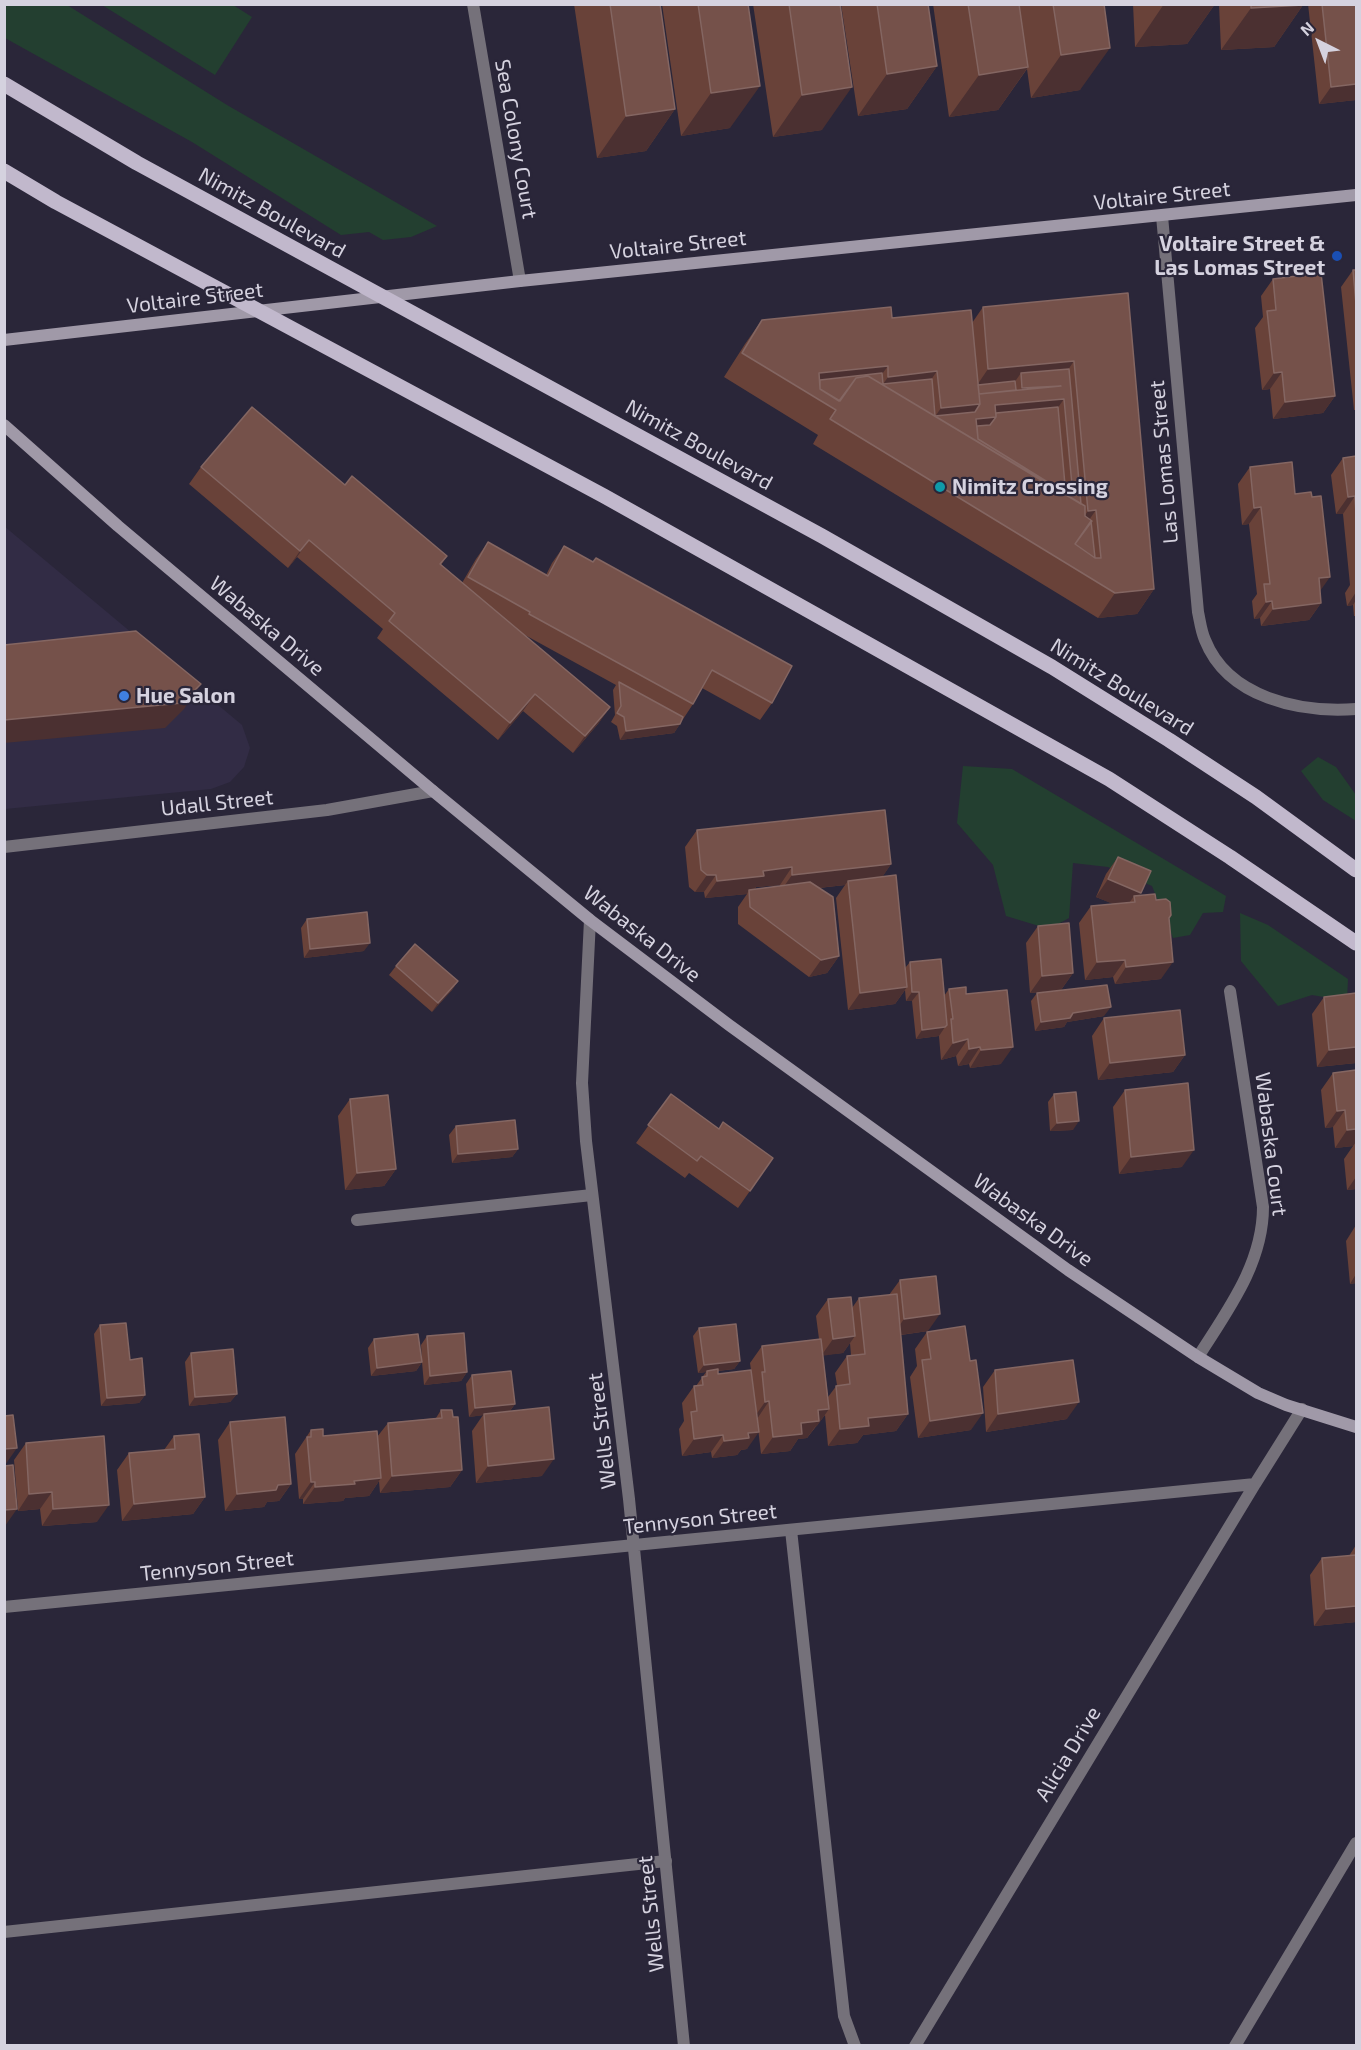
<!DOCTYPE html>
<html>
<head>
<meta charset="utf-8">
<style>
  body { margin:0 }
  #map { position:relative; width:1361px; height:2050px; overflow:hidden; background:#2a2639; font-family:"Exo 2",sans-serif }
  canvas { display:block }
  .frame { position:absolute; inset:0; border:6px solid #d5d2df; pointer-events:none }
  .north { position:absolute; left:1289px; top:12px; width:60px; height:60px; -webkit-text-stroke:4px #2a2639; paint-order:stroke; rotate:318deg; font-size:16px; font-weight:700; line-height:24px; text-align:center; color:#d5d2df }
  .north::after { content:''; display:block; margin:auto; width:21px; height:27px; background:#d5d2df; clip-path:polygon(50% 0,100% 100%,50% 72%,0 100%) }
</style>
</head>
<body>
<div id="map">
<canvas width="1361" height="2050"></canvas>
<div class="frame"></div>
<div class="north">N</div>
</div>
<script>
const g = document.querySelector('canvas').getContext('2d');
g.lineJoin = 'round';
function fill(path, color) { g.fillStyle = color; g.fill(path, 'evenodd'); }
function strokePath(path, color, width, dash) { g.strokeStyle = color; g.lineWidth = width; g.lineCap = dash ? 'butt' : 'round'; g.setLineDash(dash || []); g.stroke(path); }
function label(font, color, halo, rows, align = 'center') {
  g.font = font + ' "Exo 2",sans-serif'; g.lineWidth = 4.5; g.setLineDash([]); g.textBaseline = 'middle'; g.strokeStyle = halo; g.fillStyle = color; for (const [text, x, y, turn = 0] of rows) {
    g.save(); g.translate(x, y); g.rotate((+turn || 0) * Math.PI / 180); g.textAlign = isNaN(turn) ? turn : align; if (halo) g.strokeText(text, 0, 0); g.fillText(text, 0, 0); g.restore();
  }
}
fill(new Path2D(`
  M4 526 242 725 250 748 244 767 230 782 211 789 5 809Z`), '#322c45');
fill(new Path2D(`
  M5 4 67 5 227 105 437 226 411 237 383 240 369 232 341 235 192 142 5 38Z
  M102 5H233L252 17 215 75Z
  M1318 757 1336 767 1356 795V821L1323 800 1301 771Z
  M963 766 1012 769 1226 896 1223 912 1203 913 1190 935 1173 938 1152 886 1108 867 1073 863 1069 918 1049 929 1006 916 993 865 957 823Z
  M1240 913 1268 925 1348 979 1347 1001 1312 995 1278 1006 1241 961Z`), '#233f30');
strokePath(new Path2D(`
  M357 1220 592 1195
  M791 1530 844 2016 855 2046
  M4 1932 666 1861
  M1235 2046 1356 1843`), '#75717a', 12);
strokePath(new Path2D(`
  M473 4 520 281
  M1162 216 1198 612C1200 621 1201 631 1205 640 1228 698 1300 713 1356 709
  M4 847 327 810 433 791
  M590 920 582 1083 586 1141 629 1499 684 2046
  M1198 1357C1227 1311 1263 1264 1263 1207L1230 991
  M4 1607 1255 1484 1302 1409
  M915 2046 1255 1484`), '#75717a', 12);
strokePath(new Path2D(`
  M4 340 520 281 1356 195
  M4 425 118 526 433 791 590 920 729 1025 1068 1270 1198 1357 1258 1393 1286 1405 1356 1427`), '#a099a8', 12);
strokePath(new Path2D(`
  M4 84 137 163 822 536 1052 667 1169 740 1256 797 1356 870
  M4 171 56 202 604 496 1109 779 1230 857 1356 943`), '#c1b8cc', 15);
fill(new Path2D(`
  M574 4H660L675 109 646 151 597 158Z
  M662 4H748L730 128 681 136Z
  M753 4H840L822 130 773 137Z
  M841 4H928L937 66 907 109 858 116Z
  M933 4H1104L1080 90 1031 98 1027 69 998 110 949 117Z
  M1133 4H1215L1187 44 1135 47Z
  M1219 4H1303V5L1274 47 1221 50Z
  M1308 4H1356V100L1319 104Z
  M1353 270H1356V410H1354L1341 287Z
  M1273 279 1335 396 1323 413 1273 419 1270 389 1262 390 1255 328 1263 317 1261 296Z
  M1128 293 1154 589 1137 614 1098 618 813 444 818 435 724 377 745 344 762 320 892 318 972 323 983 307Z
  M1356 456V616H1354L1353 605 1347 606 1345 593 1350 585 1343 514H1336L1331 475 1343 458Z
  M201 467 345 485 447 556 441 565 462 583 476 559 488 542 546 575 552 563 564 546 772 703 760 720 702 688 693 704 674 733 620 740 617 726 611 722 615 715 613 690 616 685 523 634 610 707 598 724 573 753 523 711 498 740 377 638 383 629 297 557 288 568 189 484Z
  M1250 467 1295 494 1320 591 1321 603 1309 620 1261 626 1260 618 1254 619 1252 601 1257 594 1249 524 1242 525 1238 484Z
  M697 830 891 864 882 877 905 968 910 962 944 996 949 989 966 994 1001 1064 970 1068 969 1064 958 1066 956 1056 941 1060 939 1036 916 1039 912 1001H906L905 990 895 1004 848 1010 836 898 845 885 819 888 839 956 827 973 809 977 738 924V907L747 894 705 898 704 892H695L689 887 685 847ZM780 885V886L755 889 756 887Z
  M1118 857 1140 896 1156 900 1169 918 1161 979 1115 984 1113 977 1085 980 1079 923 1091 906 1114 904 1096 897 1106 874Z
  M307 919 364 951 304 958 301 928Z
  M1038 926 1073 973 1061 990 1030 993 1026 943Z
  M396 966 458 981 452 990 432 1012 389 975Z
  M1037 993 1104 1016 1067 1022 1064 1027 1035 1031 1031 1001Z
  M1324 997 1356 1063 1317 1067 1312 1014Z
  M1104 1018 1185 1055 1173 1072 1098 1080 1092 1036Z
  M1356 1070V1189L1347 1190 1344 1159 1353 1146 1335 1148 1333 1127 1325 1128 1321 1090 1333 1073Z
  M1125 1090 1182 1167 1119 1174 1113 1107Z
  M671 1094 719 1129 773 1158 738 1208 689 1173 685 1178 636 1143Z
  M1054 1094 1073 1130 1050 1131 1048 1102Z
  M350 1099 396 1169 384 1186 345 1190 338 1116Z
  M456 1126 518 1149 512 1157 452 1163 449 1135Z
  M1356 1225V1283L1350 1284 1346 1241Z
  M900 1280 928 1331 901 1335 908 1414 896 1431 863 1435 857 1443 828 1446 825 1415 807 1438 798 1439 790 1451 761 1454 757 1419 747 1449 741 1450 737 1455 712 1458 711 1452 682 1456 679 1429 684 1421 682 1403 694 1386H696L706 1372 698 1373 693 1336 699 1328 740 1361 734 1369 718 1371V1374L751 1370 750 1363 762 1346 819 1339 816 1316 828 1299 852 1308 859 1298 889 1295ZM850 1343 851 1355 847 1356 835 1373 837 1385 828 1397 823 1355 843 1353Z
  M100 1325 130 1360 145 1395 139 1403 101 1406 94 1334Z
  M927 1332 971 1430 918 1438 910 1377 917 1366 915 1349Z
  M427 1336 467 1372 461 1381 424 1385 422 1362 416 1371 371 1376 368 1348 374 1339 422 1360 421 1345Z
  M191 1353 237 1394 230 1402 189 1406 185 1362Z
  M995 1370 1067 1419 986 1432 983 1387Z
  M472 1375 515 1404 510 1411 542 1476 476 1483 472 1431 483 1415 469 1417 466 1384Z
  M441 1410 453 1417 462 1470 450 1487 380 1493 379 1481 369 1496 345 1498 343 1501 303 1504V1499H299L295 1454 311 1430 323 1436 377 1437 388 1423 436 1418Z
  M230 1422 291 1484 279 1501 267 1502 264 1507 225 1511 218 1440Z
  M174 1436 205 1497 193 1514 122 1521 117 1470 129 1453 164 1450Z
  M26 1443 97 1522 42 1526 40 1509 18 1511 14 1460Z
  M1356 1545V1622L1314 1626 1310 1575 1322 1558 1349 1556Z`), '#694239');
fill(new Path2D(`
  M1164 4H1215L1187 44 1135 47Z
  M1303 5 1274 47 1221 50 1251 8Z
  M1110 48 1080 90 1031 98 1061 55Z
  M937 66 907 109 858 116 887 74Z
  M1028 67 998 110 949 117 979 75Z
  M1356 84V100L1319 104 1331 87Z
  M760 86 730 128 681 136 711 93Z
  M852 87 822 130 773 137 802 95Z
  M675 109 646 151 597 158 626 116Z
  M1074 361 1057 386 1064 399 1052 416 984 434 971 435 976 411 963 429 930 424 941 408 1015 398 1022 388 1021 373 1009 390 971 394 988 369Z
  M888 366 871 389 815 396 819 373Z
  M937 371 920 396 877 393 888 377Z
  M1282 372 1270 389 1262 390 1274 373Z
  M1335 396 1323 413 1273 419 1285 402Z
  M1355 496 1343 514H1336L1348 497Z
  M1261 507 1249 524 1242 525 1254 508Z
  M1096 510 1084 527 1080 522 1088 511Z
  M309 540 297 557 288 568 300 551Z
  M1330 577 1318 594 1319 578Z
  M1154 589 1137 614 1098 618 1115 593Z
  M1356 592V600L1353 605 1347 606Z
  M1272 601 1260 618 1254 619 1266 602Z
  M1321 603 1309 620 1261 626 1273 609Z
  M201 684 184 709 165 728 4 743V720Z
  M535 694 523 711 498 740 510 723Z
  M610 707 598 724 573 753 585 736Z
  M680 724 674 733 620 740 626 731Z
  M891 864 879 882 848 881 845 885 780 892 792 875Z
  M792 867 780 885 756 887 752 893 749 890 747 894 705 898 717 881 763 871Z
  M707 875H716L704 892H695Z
  M1108 879 1141 893 1130 911 1135 902 1134 896 1125 909 1096 897Z
  M370 943 364 951 304 958 310 949Z
  M839 956 827 973 809 977 821 960Z
  M1125 960 1113 977 1085 980 1097 962Z
  M1173 962 1161 979 1115 984 1126 967Z
  M1073 973 1061 990 1030 993 1042 976Z
  M458 981 452 990 432 1012 438 1003Z
  M907 987 895 1004 848 1010 860 993Z
  M912 992H919L912 1001H906Z
  M1111 1007 1104 1016 1067 1022 1064 1027 1035 1031 1041 1022 1073 1013Z
  M945 1027 939 1036 916 1039 922 1030Z
  M968 1039 956 1056 941 1060 953 1043Z
  M980 1047 969 1064 958 1066 969 1049Z
  M1013 1047 1001 1064 970 1068 981 1050Z
  M1356 1047V1063L1317 1067 1329 1050Z
  M1185 1055 1173 1072 1098 1080 1110 1063Z
  M1345 1110 1333 1127 1325 1128 1337 1111Z
  M1079 1121 1073 1130 1050 1131 1057 1123Z
  M1356 1129V1145V1142L1353 1146 1335 1148 1347 1130Z
  M518 1149 512 1157 452 1163 458 1154Z
  M1194 1150 1182 1167 1119 1174 1131 1157Z
  M396 1169 384 1186 345 1190 357 1173Z
  M1356 1177V1189L1347 1190Z
  M1356 1274V1283L1350 1284Z
  M940 1314 928 1331 892 1336 904 1319Z
  M855 1336 843 1353 821 1356 833 1339Z
  M740 1361 734 1369 707 1372V1371L706 1372 698 1373 704 1365Z
  M422 1362 416 1371 371 1376 377 1368Z
  M467 1372 461 1381 424 1385 430 1376Z
  M237 1394 230 1402 189 1406 195 1397Z
  M145 1395 139 1403 101 1406 107 1398Z
  M769 1401 757 1419H753L765 1402Z
  M1079 1402 1067 1419 986 1432 998 1414Z
  M515 1404 509 1412 469 1417 475 1408Z
  M829 1409 817 1426 815 1427 807 1438 798 1439 790 1451 761 1454 773 1437 801 1423 818 1410Z
  M983 1413 971 1430 918 1438 930 1421Z
  M908 1414 896 1431 863 1435 857 1443 828 1446 840 1429 868 1418Z
  M759 1432 747 1449 741 1450 737 1455 712 1458 724 1441 748 1433Z
  M723 1435 711 1452 682 1456 694 1439Z
  M17 1448 5 1465H4V1449Z
  M554 1459 542 1476 476 1483 488 1466Z
  M462 1470 450 1487 380 1493 392 1476Z
  M381 1478 369 1496 345 1498 343 1501 303 1504 315 1487 354 1481Z
  M311 1482H315L303 1499H299Z
  M291 1484 279 1501 267 1502 264 1507 225 1511 237 1494 278 1485Z
  M52 1492 40 1509 18 1511 29 1494Z
  M205 1497 193 1514 122 1521 134 1504Z
  M109 1505 97 1522 42 1526 53 1509Z
  M17 1509 5 1526H4V1510Z
  M1356 1606V1622L1314 1626 1326 1609Z`), '#4b3031');
const building = new Path2D(`
  M610 4H660L675 109 626 116Z
  M698 4H748L760 86 711 93Z
  M789 4H840L852 87 802 95Z
  M877 4H928L937 66 887 74Z
  M968 4H1019L1028 67 979 75Z
  M1053 4H1104L1110 48 1061 55Z
  M1251 4H1303V5L1251 8Z
  M1322 4H1356V84L1331 87Z
  M1353 270H1356V304Z
  M1321 273 1335 396 1285 402 1282 372 1274 373 1267 311 1276 310 1273 279Z
  M1128 293 1154 589 1115 593 830 419 836 410 742 353 762 320 891 307 892 318 971 310 980 404 941 408 937 371 888 377V366L819 373 820 389 840 401 856 378 868 376 1085 506V516L1092 521 1075 544 1095 558H1101L1096 510 1088 511 1074 361 988 369 983 307Z
  M1069 369 1081 504 868 376 856 378 839 401 820 389V380L882 373 883 384 932 379 935 416 975 412 980 404 979 394 1061 386 1022 388 1021 373ZM1064 399 1072 485 1054 486 978 439 976 419 996 417 995 405Z
  M1015 381 1016 390 979 394 978 385Z
  M252 407 345 485 352 476 447 556 440 564 610 707 585 736 535 694 510 723 389 621 395 613 309 540 300 551 201 467Z
  M1058 407 1065 485 1054 486 978 439 977 426 990 425 996 417V413Z
  M1356 456V514L1355 496 1348 497 1343 458Z
  M1292 462 1295 494 1311 492 1312 497 1321 496 1330 577 1319 578 1321 603 1273 609 1272 601 1266 602 1264 584H1270L1261 507 1254 508 1250 467Z
  M1091 521 1095 558 1075 544Z
  M488 542 548 576 564 546 593 562 596 558 792 666 772 703 712 670 693 704 529 614 530 612 468 577Z
  M136 631 201 684 182 703 4 720V645Z
  M619 682 683 717 680 724 626 731 624 717 617 713 621 706Z
  M885 810 891 864 792 875V867L763 871 764 876 717 881 716 875H707L701 870 697 830Z
  M1118 857 1151 871 1141 893 1108 879Z
  M896 875 907 987 860 993 848 881Z
  M810 882 833 897 839 956 821 960 750 907 749 890Z
  M1155 894 1156 900 1166 899 1170 902 1171 915 1169 918 1173 962 1126 967 1125 960 1097 962 1091 906 1135 902 1134 896Z
  M367 912 370 943 310 949 307 919Z
  M1069 923 1073 973 1042 976 1038 926Z
  M415 944 458 981 438 1003 396 966Z
  M941 959 947 1025 945 1027 922 1030 919 992H912L910 962Z
  M1107 985 1111 1007 1073 1013 1070 1018 1041 1022 1037 993Z
  M966 987V994L1007 990 1013 1047 981 1050 980 1047 969 1049 968 1039 953 1043 951 1019H953L949 989Z
  M1356 993V1047L1329 1050 1324 997Z
  M1180 1010 1185 1055 1110 1063 1104 1018Z
  M1356 1070V1129L1347 1130 1345 1110 1337 1111 1333 1073Z
  M1188 1083 1194 1150 1131 1157 1125 1090Z
  M1076 1092 1079 1121 1057 1123 1054 1094Z
  M671 1094 719 1129 723 1122 773 1158 750 1191 701 1156 697 1161 648 1125Z
  M388 1095 396 1169 357 1173 350 1099Z
  M515 1120 518 1149 458 1154 456 1126Z
  M936 1276 940 1314 904 1319 900 1280Z
  M897 1294 908 1414 868 1418 869 1426 840 1429 836 1386 850 1384 847 1356 865 1354 859 1298Z
  M851 1297 855 1336 833 1339 828 1299Z
  M126 1323 130 1360 142 1358 145 1395 107 1398 100 1325Z
  M736 1324 740 1361 704 1365 699 1328Z
  M965 1326 970 1361 976 1360 983 1413 930 1421 922 1360 931 1359 927 1332Z
  M464 1333 467 1372 430 1376 427 1336Z
  M418 1334 422 1362 377 1368 374 1339Z
  M821 1339 829 1409 818 1410 819 1421 801 1423 802 1434 773 1437 769 1401 765 1402 762 1372H765L762 1346Z
  M233 1349 237 1394 195 1397 191 1353Z
  M1073 1360 1079 1402 998 1414 995 1370Z
  M718 1369V1374L751 1370 759 1432 748 1433 749 1438 724 1441 723 1435 694 1439 691 1412 697 1411 694 1386 703 1385 702 1377 707 1376V1371Z
  M511 1371 515 1404 475 1408 472 1375Z
  M549 1407 554 1459 488 1466 484 1414Z
  M441 1410H452L453 1417H458L462 1470 392 1476 388 1423 442 1418Z
  M13 1415 17 1448 4 1449V1416Z
  M285 1417 291 1484 278 1485 276 1490 237 1494 230 1422Z
  M323 1429V1436L377 1431 381 1478 354 1481 355 1484 315 1487V1482H311L307 1437H311V1430Z
  M199 1434 205 1497 134 1504 129 1453 175 1449 174 1436Z
  M104 1436 109 1505 53 1509 52 1492 29 1494 26 1443Z
  M13 1465 17 1509 4 1510V1466Z
  M1356 1555V1606L1326 1609 1322 1558Z`);
fill(building, '#75514a');
strokePath(building, '#846662', 1.5);
for (const [x, y, r, color] of [
  [1337,256,6,"#1a4fb4"],
  [940,487,6,"#0f9aa8"],
  [124,696,6,"#3f7fe0"]
]) { const dot = new Path2D(); dot.arc(x, y, r, 0, 2 * Math.PI); g.fillStyle = color; g.fill(dot); strokePath(dot, '#2a2639', 2); }
label('21px', '#d5d2df', '#2a2639', [
  ["Sea Colony Court",516,139,80],
  ["Voltaire Street",1162,196,-6],
  ["Nimitz Boulevard",272,213,29],
  ["Voltaire Street",678,245,-6],
  ["Voltaire Street",195,298,-7],
  ["Nimitz Boulevard",699,445,29],
  ["Las Lomas Street",1164,462,-95],
  ["Wabaska Drive",267,626,40],
  ["Nimitz Boulevard",1122,687,32],
  ["Udall Street",217,803,-6],
  ["Wabaska Drive",642,934,38],
  ["Wabaska Court",1271,1144,83],
  ["Wabaska Drive",1033,1220,36],
  ["Wells Street",602,1431,-97],
  ["Tennyson Street",700,1519,-6],
  ["Tennyson Street",217,1566,-6],
  ["Alicia Drive",1068,1754,-59],
  ["Wells Street",651,1914,-96]
]);
label('bold 21px', '#d5d2df', '#2a2639', [
  ["Voltaire Street &",1325,244,"right"],
  ["Las Lomas Street",1325,268,"right"],
  ["Nimitz Crossing",952,487],
  ["Hue Salon",136,696]
], 'left');
</script>
</body>
</html>
